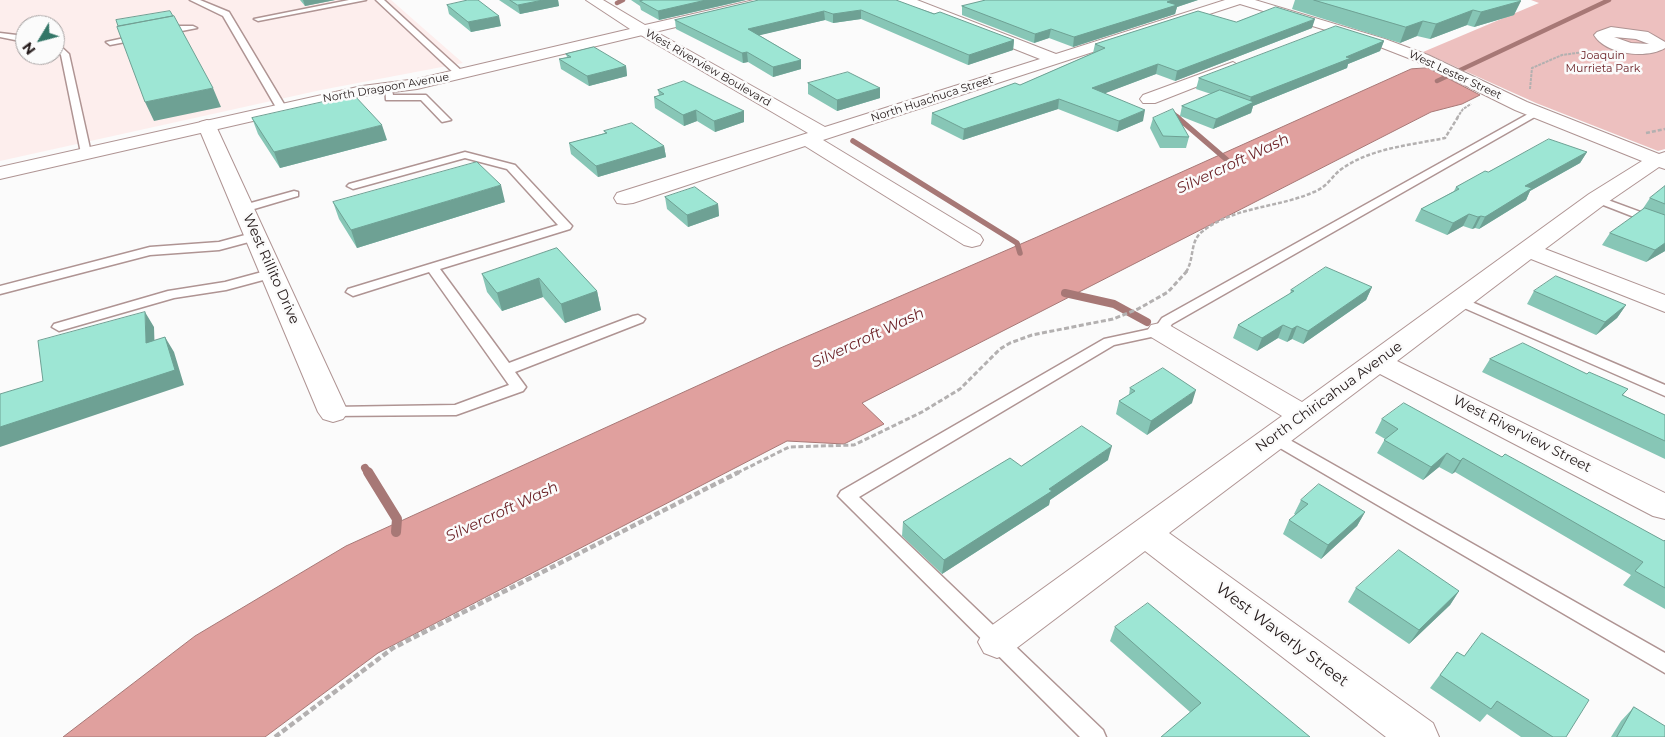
<!DOCTYPE html>
<html>
<head>
<meta charset="utf-8">
<style>
  body { margin:0 }
  #map { position:relative; width:1665px; height:737px; overflow:hidden; background:#fbfbfb; font-family:Montserrat,sans-serif }
  canvas { display:block }
  .north { position:absolute; left:15px; top:15px; width:50px; height:50px; box-sizing:border-box; background:#fbfbfb; border:1px solid #a5a1a1; border-radius:50%; rotate:233deg; font-size:14px; font-weight:700; line-height:20px; text-align:center; color:#231919 }
  .north::after { content:''; display:block; margin:auto; width:18px; height:22px; background:#337667; clip-path:polygon(50% 0,100% 100%,50% 72%,0 100%) }
</style>
</head>
<body>
<div id="map">
<canvas width="1665" height="737"></canvas>
<div class="north">N</div>
</div>
<script>
const g = document.querySelector('canvas').getContext('2d');
g.lineJoin = 'round';
function fill(path, color) { g.fillStyle = color; g.fill(path, 'evenodd'); }
function strokePath(path, color, width, dash) { g.strokeStyle = color; g.lineWidth = width; g.lineCap = dash ? 'butt' : 'round'; g.setLineDash(dash || []); g.stroke(path); }
function label(font, color, halo, rows, align = 'center') {
  g.font = font + ' Montserrat,sans-serif'; g.lineWidth = 5; g.setLineDash([]); g.textBaseline = 'middle'; g.strokeStyle = halo; g.fillStyle = color; for (const [text, x, y, turn = 0] of rows) {
    g.save(); g.translate(x, y); g.rotate((+turn || 0) * Math.PI / 180); g.textAlign = isNaN(turn) ? turn : align; if (halo) g.strokeText(text, 0, 0); g.fillText(text, 0, 0); g.restore();
  }
}
fill(new Path2D(`
  M0 0H391L463 63 321 90 0 161ZM25 25H55V55H25Z`), '#fdeeed');
fill(new Path2D(`
  M1531 0H1665V149L1658 151 1536 103 1423 52 1539 3Z`), '#edc0bf');
const water = new Path2D(`
  M1428 68 1480 95 1462 104 1431 112 862 403 884 424 844 444 787 441 378 653 265 737H63L195 636 346 546 778 349 1037 237 1411 69Z`);
fill(water, '#e0a09e');
strokePath(water, '#a77876', 1);
strokePath(new Path2D(`
  M617 3 623 0
  M1437 81 1609 0
  M1174 114 1179 118`), '#a77876', 4.5);
strokePath(new Path2D(`
  M1177 117 1227 160
  M853 141 1017 243 1020 253`), '#a77876', 5.5);
strokePath(new Path2D(`
  M1065 293 1114 304 1147 322
  M365 468 368 473`), '#a77876', 8);
strokePath(new Path2D(`
  M368 472 397 519 396 532`), '#a77876', 10);
const lane = new Path2D(`
  M190 0H200L229 12 287 109 285 111 277 109 223 16Z
  M349 0H366L258 21 254 19Z
  M376 0H384L463 72V76H457Z
  M179 26H193L197 28 110 45 106 42Z
  M0 33 25 36V42L0 37Z
  M55 41 69 54 91 153 90 155H82L81 153 61 55 55 49Z
  M385 85H391L393 95H426L451 120 442 122 421 100H386Z
  M1537 109 1542 112 1540 114 1172 324 1165 334 1114 345 859 497 1103 730 1106 737H1080L838 496 841 491 1104 339 1155 328 1162 318Z
  M465 152 515 165 572 226 570 229 440 269 509 363 633 316 638 315 645 319 643 322 515 372 526 387 523 391 456 415 327 416 325 412 327 408 333 407 455 405 509 385 429 272 353 296 346 292 348 289 558 225 507 169 465 158 353 189 347 186 349 184Z
  M294 191 298 192V196L244 212 238 208 240 206Z
  M1597 196 1665 221V229L1593 201V197Z
  M256 232 260 233 262 236 260 239 219 250 150 255 0 294V286L150 247 219 242Z
  M273 269 278 270 280 273 278 276 226 290 174 298 59 331 52 327 54 324 168 291 225 282Z
  M1460 297 1665 385V396L1455 304 1453 301 1455 298Z
  M1274 431 1665 653V673L1268 441 1266 437 1268 433Z`);
const street = new Path2D(`
  M897 0H917L1056 54 1225 0H1255L1385 39 1428 55 1527 102 1659 154 1665 152V169L1659 167 1605 204 1545 249 1665 295V312L1531 259 1397 361 1665 493V519L1653 516 1380 374 1169 533 1433 723 1439 737H1386L1145 551 1010 653 997 658 984 653 978 642 984 631 1282 416 1151 337 1147 331 1151 325 1160 323 1169 325 1302 402 1589 194 1642 161 1515 110 1416 61 1375 45 1240 4 823 140 980 235 983 240 980 245 972 247 964 245 805 146 633 203 625 204 617 203 614 198 617 193 808 133 639 34 636 31 639 28H649L825 127 1040 59 899 3Z
  M1611 27 1648 32 1665 42V48C1647 59 1606 55 1594 35L1597 32ZM1614 37 1636 39 1649 44 1631 43Z
  M1233 62 1241 67 1239 70 1155 103H1143L1140 99 1143 95Z
  M207 120 214 122 216 126 348 412 343 419 333 422 323 419 318 412 198 126 200 122Z`);
const secondary = new Path2D(`
  M586 0H603L645 25 754 0H779L772 4 417 89 362 96 0 179V167L362 86 417 79 630 29Z`);
strokePath(lane, '#af9493', 3);
strokePath(street, '#af9493', 2);
strokePath(secondary, '#af9493', 2);
strokePath(new Path2D(`
  M1530 89 1532 68 1562 55 1591 51
  M1457 118 1463 109 1471 104`), '#b3b0b0', 2, [3, 1]);
strokePath(new Path2D(`
  M1646 133 1665 129
  M1186 272C1195 258 1189 241 1203 231 1235 206 1278 208 1314 192 1329 186 1332 175 1343 168 1372 148 1411 145 1445 138L1458 117`), '#b3b0b0', 2.5, [4, 2]);
strokePath(new Path2D(`
  M737 473 789 447 854 445 922 412 960 389 1000 349 1010 343 1032 335 1113 319 1138 309 1168 292 1187 271`), '#b3b0b0', 3, [5, 2.5]);
strokePath(new Path2D(`
  M275 737 393 648 739 472`), '#b3b0b0', 4.5, [6, 3]);
fill(lane, '#fff');
fill(street, '#fff');
fill(secondary, '#fff');
fill(new Path2D(`
  M300 0H335L305 6Z
  M499 0H558L559 6 520 14Z
  M631 0H746L659 20 641 10 640 6Z
  M759 0 918 8 1014 40 1013 50 968 65 861 19 833 23 825 20 759 35 801 60V69L773 77 748 62 743 63 676 29 675 20Z
  M986 0H1198L1177 7 1175 14 1073 47 1049 38 1034 43 962 15V6Z
  M1295 0H1519L1514 15 1474 27 1467 25 1430 39 1417 36 1400 43 1292 9Z
  M447 5 501 26 471 32 449 14Z
  M1236 22 1312 28 1175 81 1156 74 1105 93 1143 121 1117 132 1058 109 963 140 931 124 932 113 1020 85 1093 53 1095 44Z
  M1384 41 1380 51 1348 64 1347 68 1253 106 1251 113 1213 129 1180 116 1182 106 1211 94 1196 89 1199 78Z
  M566 54 626 66 627 76 589 86 561 69 559 59 567 57Z
  M808 83 880 88V98L837 111 808 94Z
  M658 90 744 111V122L715 132 697 121 684 126 655 108 654 97 659 95Z
  M252 118 387 140 280 168 258 134Z
  M1153 118 1189 137 1186 148H1160L1150 128Z
  M604 131 664 146 666 157 598 177 571 154 569 143 605 133Z
  M1587 152 1580 163 1530 191 1526 200 1479 229 1475 228 1472 229 1463 226 1447 235 1415 221 1421 209 1454 191 1456 187 1488 172Z
  M1665 186V251L1646 262 1602 245 1610 233 1642 210 1650 198Z
  M665 197 718 204 719 216 688 227 667 209Z
  M333 202H505L357 248 339 219Z
  M557 248 597 291 601 310 565 323 543 297 502 311 487 292 482 274Z
  M1372 287 1366 300 1303 344 1292 339 1287 342 1278 338 1257 351 1233 338 1238 325 1290 294 1291 290Z
  M1534 291 1626 305 1617 318 1596 335 1527 304Z
  M1490 359 1587 374 1628 389 1623 395 1665 415V459L1482 372Z
  M1130 388 1192 403 1147 435 1116 414 1119 401 1129 395Z
  M1382 419 1502 457 1664 541 1665 540V609L1623 585 1631 575 1455 472 1452 474 1439 467 1423 480 1377 453 1385 439 1375 433Z
  M1108 460 1050 500 1049 505 942 574 902 536 903 522 1021 466Z
  M1301 500 1365 512 1357 526 1321 559 1283 534 1289 520 1296 515 1294 514Z
  M1356 588 1459 591 1450 605 1409 644 1348 602Z
  M1115 627 1310 737 1190 712 1110 641Z
  M1457 652 1566 737H1521L1487 714 1480 722 1430 688Z
  M1634 707 1665 737H1611L1621 721Z`), '#87c6b6');
fill(new Path2D(`
  M303 0H335L305 6Z
  M543 0H558L559 6 520 14 518 5Z
  M706 0H746L659 20 658 11Z
  M1172 0H1198L1177 7 1175 14 1073 47 1074 37Z
  M1521 1 1514 15 1474 27 1481 12Z
  M861 10V19L833 23V14Z
  M1473 10 1467 25 1430 39 1436 24Z
  M824 11 825 20 748 38V29Z
  M499 16 501 26 471 32 468 22Z
  M1315 19 1312 28 1175 81 1177 71Z
  M1423 21 1417 36 1400 43 1406 27Z
  M1051 29 1049 38 1034 43 1035 34Z
  M1014 40 1013 50 968 65 969 55Z
  M1384 41 1380 51 1348 64 1347 68 1253 106 1251 113 1213 129 1216 119 1249 104 1251 97Z
  M747 52 748 62 743 63 742 53Z
  M801 60V69L773 77V67Z
  M1158 64 1156 74 1090 99 1092 88Z
  M626 66 627 76 589 86 587 76Z
  M213 88 221 107 154 121 145 102Z
  M880 88V98L837 111V100Z
  M1059 99 1058 109 963 140 964 129Z
  M696 110 697 121 684 126 683 115Z
  M1145 110 1143 121 1117 132 1119 121Z
  M744 111V122L715 132 714 121Z
  M382 125 387 140 280 168 274 152Z
  M664 146 666 157 598 177 596 166Z
  M1587 152 1580 163 1530 191 1526 200 1479 229 1485 217 1525 186Z
  M501 185 505 202 357 248 351 230Z
  M718 204 719 216 688 227 687 215Z
  M1469 214 1463 226 1447 235 1453 223Z
  M1481 216 1475 228 1472 229 1478 217Z
  M1665 243V251L1646 262 1655 250Z
  M539 278 543 297 502 311 497 293Z
  M1372 287 1366 300 1303 344 1308 331Z
  M597 291 601 310 565 323 561 304Z
  M1626 305 1617 318 1596 335 1605 322Z
  M145 312 154 327 155 358 146 343Z
  M1283 325 1278 338 1257 351 1262 338Z
  M1297 326 1292 339 1287 342 1292 329Z
  M165 337 174 352 184 385 0 447V427Z
  M1196 390 1192 403 1147 435 1151 421Z
  M1112 446 1108 460 1050 500 1049 505 942 574 944 560Z
  M1447 453 1439 467 1423 480 1431 467Z
  M1463 458 1455 472 1452 474 1460 461Z
  M1365 512 1357 526 1321 559 1328 545Z
  M1459 591 1450 605 1409 644 1419 630Z`), '#6ea194');
const building = new Path2D(`
  M468 0H478L499 16 468 22 447 5Z
  M510 0H543L518 5Z
  M644 0H706L658 11 640 1Z
  M759 0H896L934 14 940 12 1014 40 969 55 861 10 833 14 824 11 748 29 801 60 773 67 747 52 742 53 675 20Z
  M986 0H1172L1167 2 1177 5 1074 37 1051 29 1035 34 962 6Z
  M1314 0H1519L1521 1 1481 12 1473 10 1436 24 1423 21 1406 27Z
  M1276 7 1315 19 1177 71 1158 64 1092 88 1145 110 1119 121 1059 99 964 129 932 113 1015 83 1020 85 1105 48 1095 44 1198 11 1236 22Z
  M170 11 173 16 118 26 116 20Z
  M174 16 213 88 145 102 117 27Z
  M1336 26 1384 41 1346 57 1351 58 1251 97 1199 78Z
  M594 47 626 66 587 76 559 59 571 57 566 54Z
  M848 72 880 88 837 100 808 83Z
  M684 81 744 111 714 121 696 110 683 115 654 97 664 94 658 90Z
  M1220 90 1254 102 1216 119 1182 106Z
  M354 95 382 125 274 152 252 118Z
  M1173 109 1189 137 1163 136 1153 118Z
  M632 123 664 146 596 166 569 143 607 133 604 131Z
  M1549 139 1587 152 1525 186 1532 188 1485 217 1481 216 1478 217 1469 214 1453 223 1421 209 1459 189 1456 187 1485 171 1488 172Z
  M477 162 501 185 351 230 333 202Z
  M1665 186V204L1650 198Z
  M695 187 718 204 687 215 665 197Z
  M1645 208 1665 215V243L1655 250 1610 233Z
  M557 248 597 291 561 304 539 278 497 293 482 274Z
  M1326 267 1372 287 1308 331 1297 326 1292 329 1283 325 1262 338 1238 325 1294 291 1291 290Z
  M1556 276 1626 305 1605 322 1534 291Z
  M145 312 146 343 165 337 175 370 0 427V394L43 381 38 341Z
  M1523 343 1587 374 1589 372 1628 389 1622 395 1665 415V441L1490 359Z
  M1163 368 1196 390 1151 421 1119 401 1135 391 1130 388Z
  M1404 403 1502 457 1505 454 1664 541 1665 540V588L1635 571 1643 562 1463 458 1460 461 1447 453 1431 467 1384 440 1398 429 1382 419Z
  M1082 426 1112 446 1049 489 1052 491 944 560 903 522 1010 458 1021 466Z
  M1319 484 1365 512 1328 545 1289 520 1308 504 1301 500Z
  M1399 550 1459 591 1419 630 1356 588Z
  M1148 603 1310 737H1161L1201 703 1115 627Z
  M1482 633 1589 700 1566 737H1553L1497 701 1491 709 1440 675 1457 652 1464 656Z
  M1634 707 1665 726V737H1617Z`);
fill(building, '#9de6d4');
strokePath(building, '#6ea194', 1);
label('11px', '#671c21', '#fbfbfb', [
  ["Joaquin",1603,56],
  ["Murrieta Park",1603,69]
]);
label('11px', '#231919', '#fbfbfb', [
  ["West Riverview Boulevard",708,68,30],
  ["West Lester Street",1455,75,25],
  ["North Dragoon Avenue",386,88,-10],
  ["North Huachuca Street",932,99,-18]
]);
label('14px', '#231919', '#fbfbfb', [
  ["West Rillito Drive",271,269,66],
  ["North Chiricahua Avenue",1329,397,-36],
  ["West Riverview Street",1522,434,27]
]);
label('italic 15px', '#6a1f24', '#fbfbfb', [
  ["Silvercroft Wash",1233,164,-25],
  ["Silvercroft Wash",868,338,-25],
  ["Silvercroft Wash",502,512,-25]
]);
label('16px', '#231919', '#fbfbfb', [
  ["West Waverly Street",1282,635,37]
]);
</script>
</body>
</html>
